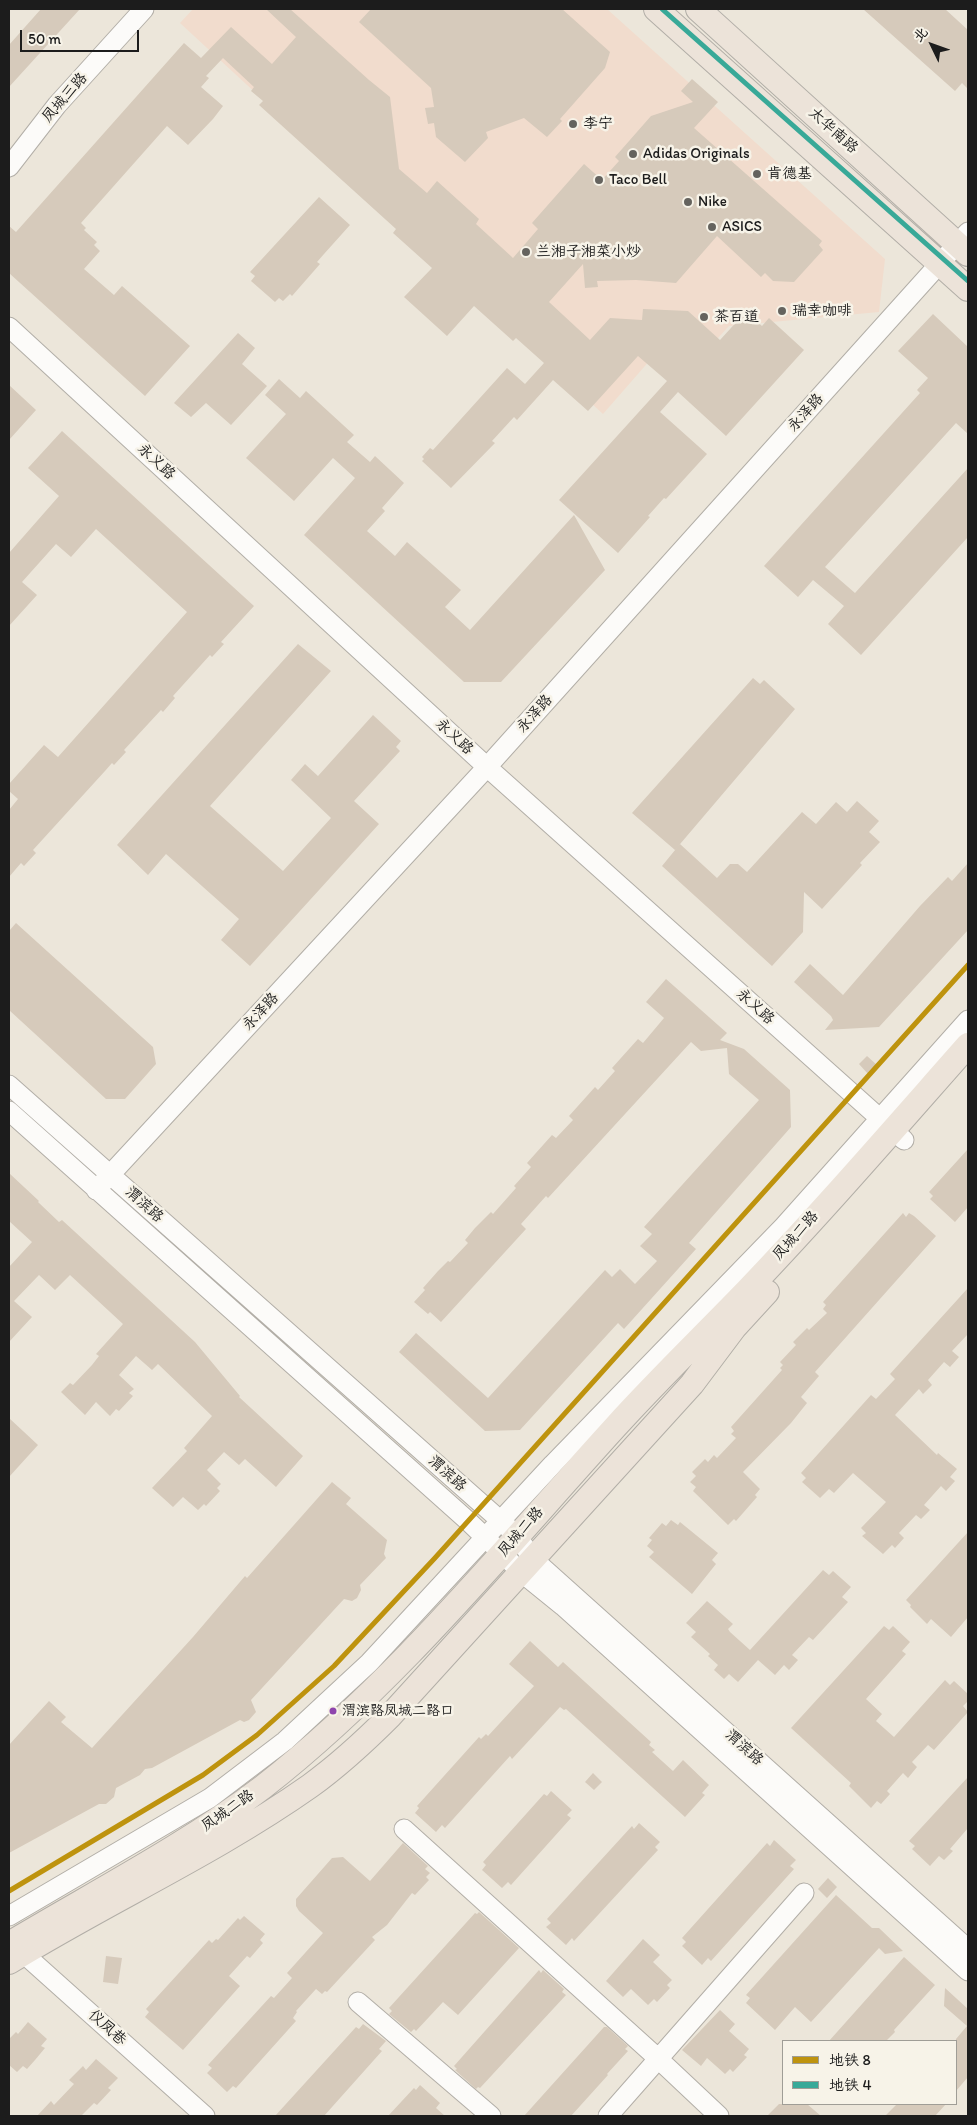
<!DOCTYPE html>
<html>
<head>
<meta charset="utf-8">
<style>
  body { margin:0 }
  #map { position:relative; width:977px; height:2125px; overflow:hidden; background:#ece6da; font-family:Itim,"LXGW WenKai TC",sans-serif }
  canvas { display:block }
  .frame { position:absolute; inset:0; border:10px solid #1c1c1c; pointer-events:none }
  .legend { position:absolute; left:782px; top:2040px; width:175px; height:65px; box-sizing:border-box; background:#f7f3e8; border:1px solid #9f9d96; margin:0; padding:6px 9px; list-style:none; font-size:15px; color:#1c1c1c }
  .legend li { display:flex; align-items:center; gap:10px; height:25px }
  .legend b { width:25px; border:1px solid #9f9d96 }
  .north { position:absolute; left:907px; top:20px; width:50px; height:50px; -webkit-text-stroke:4px #f7f3e8; paint-order:stroke; rotate:312deg; font-size:14px; font-weight:700; line-height:20px; text-align:center; color:#1c1c1c }
  .north::after { content:''; display:block; margin:auto; width:18px; height:22px; background:#1c1c1c; clip-path:polygon(50% 0,100% 100%,50% 72%,0 100%) }
  .scale { position:absolute; left:20px; top:30px; width:119px; height:22px; box-sizing:border-box; border:2px solid #1c1c1c; border-top:0; padding-left:6px; font-size:15px; line-height:18px; white-space:nowrap; color:#1c1c1c; -webkit-text-stroke:4px #f7f3e8; paint-order:stroke }
</style>
</head>
<body>
<div id="map">
<canvas width="977" height="2125"></canvas>
<div class="frame"></div>
<ul class="legend">
<li><b style="height:6px;background:#be930e"></b>地铁 8</li>
<li><b style="height:6px;background:#38a998"></b>地铁 4</li>
</ul>
<div class="north">北</div>
<div class="scale">50 m</div>
</div>
<script>
const g = document.querySelector('canvas').getContext('2d');
g.lineJoin = 'round';
function fill(path, color) { g.fillStyle = color; g.fill(path, 'evenodd'); }
function strokePath(path, color, width, dash) { g.strokeStyle = color; g.lineWidth = width; g.lineCap = dash ? 'butt' : 'round'; g.setLineDash(dash || []); g.stroke(path); }
function label(font, color, halo, rows, align = 'center') {
  g.font = font + ' Itim,"LXGW WenKai TC",sans-serif'; g.lineWidth = 5; g.setLineDash([]); g.textBaseline = 'middle'; g.strokeStyle = halo; g.fillStyle = color; for (const [text, x, y, turn = 0] of rows) {
    g.save(); g.translate(x, y); g.rotate((+turn || 0) * Math.PI / 180); g.textAlign = isNaN(turn) ? turn : align; if (halo) g.strokeText(text, 0, 0); g.fillText(text, 0, 0); g.restore();
  }
}
fill(new Path2D(`
  M193 9H607L885 259 879 312 729 326 676 384 651 359 603 414 180 23Z`), '#f1dccd');
fill(new Path2D(`
  M41 9H80L9 87V45Z
  M266 9H290L369 80 390 97 399 169 427 193 437 181 479 219 476 224 513 258 538 229 532 223 584 164 602 180 619 161 615 157 651 116 693 102 681 91 692 79 718 102 694 128 822 241 819 245 823 250 794 282 773 281 765 273 761 277 717 236 676 283 636 280 597 281 598 287 585 288 583 264 549 302 590 340 610 318 642 320 643 309 688 311 720 340 741 317H752L762 326 769 318 804 350 726 436 678 392 660 412 707 454 666 499 664 498 648 516 650 517 618 553 559 500 667 381 638 356 588 411 553 380 517 420 514 417 492 441 495 443 451 488 422 461 424 459 422 457 430 448 433 450 507 368 525 384 544 363 516 338 513 341 474 306 447 336 404 297 432 268 393 233 396 229 259 105 263 101 251 91 254 87 223 58 206 76 209 78 201 87 223 106 213 119 188 145 167 126 81 223 86 228 84 230 97 242 94 245 100 251 84 269 114 295 122 286 190 346 145 396 9 273V226L16 232 184 43 201 58 231 27 272 64 296 37Z
  M371 9H562L610 52 605 68 560 119 562 121 547 137 524 118 486 132 488 138 465 162 436 137 434 123 428 124 425 108 434 107 431 88 359 22Z
  M863 9H945L968 30V89L962 83 955 91Z
  M319 197 350 225 324 254 317 262 320 264 292 296 290 294 283 301 279 298 275 302 251 281 255 276 250 272Z
  M933 314 968 347V434L956 423 825 567 855 593 968 468V537L861 655 828 624 844 606 813 580 798 597 764 566 920 393 917 390 928 378 898 351Z
  M238 333 255 348 242 364 267 386 231 425 206 403 191 417 174 403Z
  M279 379 300 398 306 391 354 435 347 442 370 462 375 456 404 483 382 508 385 511 367 531 395 556 407 542 461 590 445 607 470 630 574 515 605 570 501 682H464L304 535 355 478 333 458 294 501 246 458 286 414 265 395Z
  M9 385 36 410 9 440Z
  M62 431 254 606 221 642 224 644 212 657 210 655 173 696 175 698 163 712 161 710 124 750 126 752 114 765 112 763 105 771 33 850 36 853 24 866 21 863 9 877V810L18 799 9 791V784L44 745 58 757 187 612 96 529 71 557 56 544 22 582 37 595 9 626V553L59 496 28 468Z
  M298 644 331 671 210 806 283 871 331 818 291 780 305 764 318 776 373 715 401 741 396 747 400 751 354 801 379 824 250 966 221 940 239 919 166 854 148 875 117 845Z
  M753 678 760 684 764 680 795 709 675 850 632 813Z
  M857 801 879 821 869 832 880 842 860 863 862 865 822 909 804 892 803 932 772 966 662 866 680 844 717 878 730 864H738L747 872 802 812 816 824 836 802 847 812Z
  M968 863V930L879 1027 825 1030 833 1020 831 1016 794 982 810 964 843 995 920 906 948 877 952 881Z
  M16 923 153 1047 156 1064 125 1099H106L9 1010V931Z
  M666 979 727 1033 720 1040 744 1049 790 1090 791 1127 689 1243 696 1249 624 1329 618 1323 520 1430 485 1431 399 1352 416 1333 488 1398 605 1270 612 1277 620 1269 635 1284 657 1261 640 1246 652 1234 644 1227 759 1100 729 1074 727 1048 701 1051 691 1042 548 1198 546 1196 521 1224 526 1229 441 1322 430 1312 428 1314 414 1302 425 1290 423 1288 438 1271 448 1261 450 1262 468 1243 465 1240 475 1228 491 1212 493 1214 516 1188 514 1186 531 1167 527 1163 552 1135 556 1138 573 1120 569 1116 595 1087 598 1090 615 1071 612 1068 638 1039 643 1043 664 1018 646 1002Z
  M867 1056 877 1065 868 1074 859 1064Z
  M968 1149V1207L955 1222 930 1199 933 1196 929 1192Z
  M9 1173 39 1201 38 1202 59 1222 62 1220 195 1342 240 1396 239 1397 303 1456 276 1487 245 1459 239 1465 224 1452 207 1470 221 1484 217 1488 220 1491 206 1506 204 1504 198 1510 183 1497 173 1507 152 1488 187 1451 184 1448 212 1416 158 1364 152 1370 136 1356 119 1375 134 1389 129 1393 133 1396 119 1411 116 1409 110 1416 96 1402 85 1415 61 1392 70 1383 73 1385 92 1365 99 1356 96 1354 123 1324 70 1275 55 1290 39 1275 14 1301 32 1317 9 1342V1267L32 1242 9 1221Z
  M903 1213 906 1217 909 1213 914 1216 936 1236 815 1372 819 1376 801 1397 807 1403 791 1423 743 1472 760 1489 755 1495 757 1497 736 1521 734 1519 728 1525 693 1491 696 1487 690 1482 696 1476 692 1472 705 1459 708 1462 714 1455 717 1458 736 1438 731 1434 734 1431 731 1427 782 1370 780 1368 783 1365 780 1362 796 1345 793 1342 807 1328 809 1330 827 1313 823 1309 826 1305 823 1302Z
  M968 1288V1334L952 1351 959 1357 950 1367 944 1362 928 1380 932 1385 923 1394 919 1389 895 1415 937 1455 938 1453 957 1469 950 1477 955 1481 946 1491 941 1486 924 1505 930 1510 921 1519 916 1515 899 1533 904 1538 895 1548 892 1545 883 1554 862 1536 866 1533 861 1528 886 1502 853 1473 834 1493 829 1489 820 1498 802 1482 806 1478 801 1473 871 1395 876 1399 895 1379 890 1374Z
  M9 1418 38 1445 9 1477Z
  M332 1482 351 1498 346 1504 387 1540 384 1554 386 1558 360 1585 361 1590 357 1598 352 1601 344 1599 251 1700 256 1712 249 1720 244 1722 240 1720 152 1768 145 1769 140 1775 116 1788 114 1797 106 1804H99L9 1853V1745L49 1701 66 1717 61 1722 92 1748 193 1637 245 1576 247 1578Z
  M671 1520 678 1525 680 1522 718 1553 712 1560 716 1564 692 1594 649 1557 654 1552 647 1546 652 1540 649 1538 662 1523 666 1526Z
  M968 1532V1617L951 1637 931 1619 927 1624 910 1607 911 1605 906 1600Z
  M823 1570 829 1575 833 1571 851 1587 842 1597 848 1602 813 1640 809 1637 792 1655 798 1660 789 1670 784 1665 775 1675 758 1660 738 1682 729 1674 724 1679 714 1670 718 1665 708 1656 710 1654 691 1637 696 1632 686 1623 707 1601 733 1624 728 1629 730 1632 750 1650Z
  M884 1626 889 1630 893 1626 910 1642 902 1651 906 1654 866 1699 882 1714 876 1721 894 1737 945 1680 950 1685 954 1681 968 1694V1701L963 1706 968 1712 934 1750 928 1745 912 1762 917 1767 908 1778 903 1773 887 1791 890 1794 881 1804 877 1801 871 1808 849 1786 851 1783 791 1728Z
  M530 1641 558 1667 563 1662 651 1742 649 1745 655 1750 652 1752 673 1771 683 1760 709 1785 702 1793 705 1795 685 1817 566 1709 564 1710 560 1707 512 1759 510 1756 445 1828 442 1825 436 1832 415 1813 419 1808 417 1806 479 1737 481 1739 486 1734 488 1736 534 1686 509 1664Z
  M593 1773 602 1782 594 1790 585 1782Z
  M968 1777V1828L950 1849 953 1851 944 1860 939 1856 930 1866 912 1849 915 1846 909 1841Z
  M551 1791 572 1810 567 1815 571 1818 511 1885 508 1882 502 1888 482 1870 486 1865 483 1862 544 1794 547 1796Z
  M639 1823 660 1842 655 1847 658 1850 574 1941 572 1938 566 1945 546 1927 551 1923 547 1919 632 1826 634 1829Z
  M774 1840 796 1860 790 1866 794 1869 711 1961 708 1958 702 1965 682 1946 686 1942 682 1938 767 1843 770 1846Z
  M403 1843 428 1866 425 1869 430 1873 426 1877 429 1880 415 1895 412 1893 387 1925 372 1937 375 1940 327 1992 325 1991 322 1994 316 1989 296 2011 297 2012 293 2018 296 2021 236 2088 233 2086 227 2092 207 2073 212 2068 208 2065 271 1996 274 1998 292 1978 287 1973 323 1933 299 1911 296 1906V1899L332 1858 343 1857 370 1881Z
  M828 1878 837 1887 827 1898 818 1889Z
  M836 1895 872 1928H879L903 1951 885 1954 879 1948 811 2022 795 2007 775 2030 746 2003 750 1998 746 1995Z
  M479 1912 519 1948 458 2015 443 2002 416 2031 414 2029 411 2032 389 2014 392 2011 389 2008 475 1913 477 1914Z
  M244 1916 265 1934 260 1940 263 1943 250 1958 247 1956 229 1976 240 1986 183 2050 145 2017 149 2012 146 2009 209 1940 212 1943 216 1939 218 1940 238 1918 240 1920Z
  M643 1939 660 1955 653 1962 672 1980 667 1985 670 1988 657 2002 654 1999 648 2005 631 1989 623 1997 606 1981Z
  M106 1956 122 1958 118 1984 103 1982Z
  M904 1957 935 1985 894 2030 895 2032 886 2041H829Z
  M539 1970 541 1973 543 1970 564 1989 562 1992 566 1995 480 2088 478 2087 476 2089 455 2070 457 2069 454 2066Z
  M945 1988 968 2009V2077L956 2091V2039L967 2026 944 2006Z
  M720 2010 735 2024 729 2031 749 2049 744 2055 747 2057 733 2072 730 2069 725 2074 707 2058 701 2066 682 2050Z
  M28 2022 47 2039 41 2046 45 2048 35 2060 27 2069 23 2066 17 2072 9 2065V2039L16 2032 18 2034Z
  M363 2024 386 2041 379 2049 382 2051 324 2116H275L356 2027 359 2029Z
  M604 2027H607L628 2046 625 2049 628 2051 607 2074 608 2075 571 2116H524Z
  M96 2059 118 2078 108 2088 111 2090 97 2105 94 2103 81 2116H37L51 2101 54 2105 74 2084 69 2080 83 2066 86 2070Z
  M420 2085 440 2103 436 2108 445 2116H388L414 2088 416 2090Z
  M779 2104H807L821 2116H767Z
  M897 2104H946L935 2116H885Z`), '#d6cabb');
const minor = new Path2D(`
  M9 167 57 105 144 9
  M9 327 487 767 904 1140
  M9 1085 501 1521 517 1536 533 1559 968 1949
  M9 1111 468 1521 521 1572 563 1606 968 1971
  M96 1190 487 767 968 232
  M404 1829 652 2053 719 2116
  M9 1916 210 1798 285 1741 328 1701 369 1663 553 1464 784 1226 968 1020
  M14 1945 205 2116
  M358 2002 491 2116
  M608 2116 804 1893`);
const major = new Path2D(`
  M656 9 968 289
  M698 9 968 254
  M9 1944C94 1893 184 1847 263 1787 396 1683 503 1550 616 1426 655 1383 696 1343 736 1302 816 1219 892 1131 968 1045
  M9 1962C108 1901 215 1853 310 1786 339 1765 365 1741 390 1716L692 1384 734 1328 767 1292`);
strokePath(minor, '#b2aea7', 21);
strokePath(major, '#b2aea7', 26);
strokePath(minor, '#fcfbf9', 19);
strokePath(major, '#ece3d9', 24);
strokePath(new Path2D(`
  M9 1891 203 1775 257 1735 334 1666 434 1559 968 965`), '#be930e', 5);
strokePath(new Path2D(`
  M662 9 968 281`), '#38a998', 5);
for (const [x, y, r, color] of [
  [573,124,5,"#65635e"],
  [633,154,5,"#65635e"],
  [757,174,5,"#65635e"],
  [599,180,5,"#65635e"],
  [688,202,5,"#65635e"],
  [712,227,5,"#65635e"],
  [526,252,5,"#65635e"],
  [782,311,5,"#65635e"],
  [704,317,5,"#65635e"],
  [333,1711,4.5,"#8e44ad"]
]) { const dot = new Path2D(); dot.arc(x, y, r, 0, 2 * Math.PI); g.fillStyle = color; g.fill(dot); strokePath(dot, '#f7f3e8', 2); }
label('14px', '#1c1c1c', '#f7f3e8', [
  ["渭滨路凤城二路口",342,1711]
], 'left');
label('15px', '#1c1c1c', '#f7f3e8', [
  ["凤城三路",65,98,-49],
  ["太华南路",833,131,42],
  ["永泽路",806,413,-48],
  ["永义路",156,462,43],
  ["永泽路",535,714,-48],
  ["永义路",454,737,43],
  ["永义路",755,1007,42],
  ["永泽路",261,1012,-47],
  ["渭滨路",144,1205,42],
  ["凤城二路",796,1236,-48],
  ["渭滨路",447,1474,42],
  ["凤城二路",521,1532,-49],
  ["渭滨路",744,1748,42],
  ["凤城二路",228,1811,-35],
  ["仪凤巷",107,2028,42]
]);
label('15px', '#1c1c1c', '#f7f3e8', [
  ["李宁",583,124],
  ["Adidas Originals",643,154],
  ["肯德基",767,174],
  ["Taco Bell",609,180],
  ["Nike",698,202],
  ["ASICS",722,227],
  ["兰湘子湘菜小炒",536,252],
  ["瑞幸咖啡",792,311],
  ["茶百道",714,317]
], 'left');
</script>
</body>
</html>
